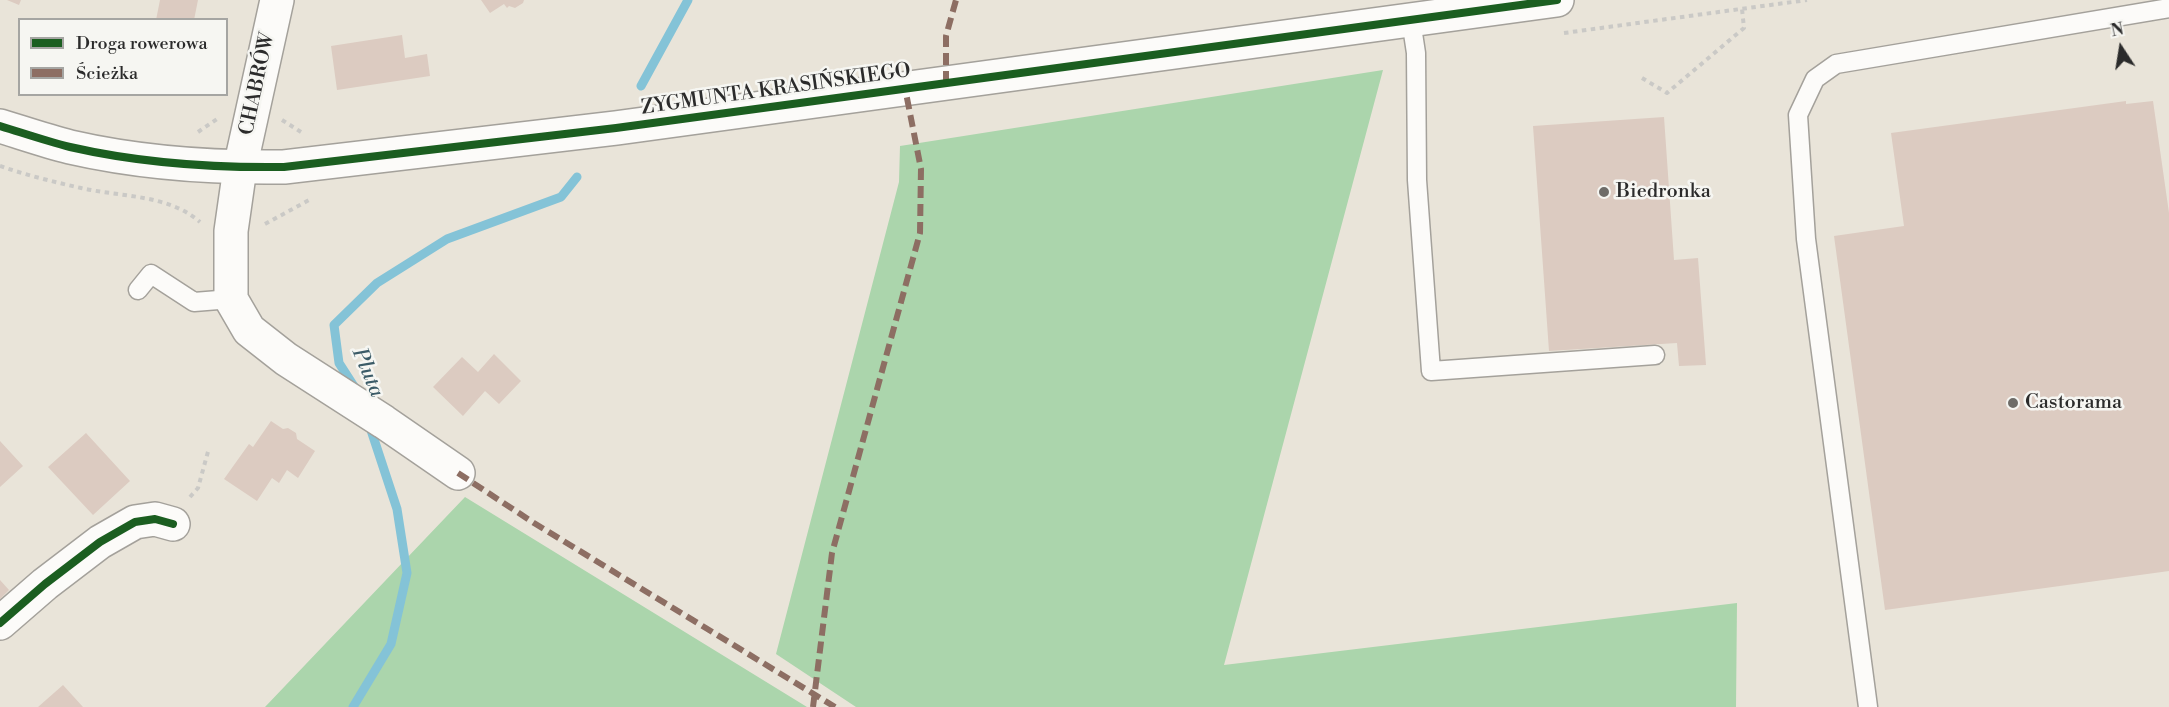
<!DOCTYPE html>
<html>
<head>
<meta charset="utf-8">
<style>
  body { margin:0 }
  #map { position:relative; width:2169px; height:707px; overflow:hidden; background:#e9e4d9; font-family:"Libre Bodoni",serif }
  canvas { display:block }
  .legend { position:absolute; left:18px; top:18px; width:210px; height:78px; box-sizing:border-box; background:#f6f6f2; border:2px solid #a5a5a2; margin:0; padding:8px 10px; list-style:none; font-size:18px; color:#2b2b2b }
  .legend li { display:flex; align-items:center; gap:12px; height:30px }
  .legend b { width:30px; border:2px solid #a5a5a2 }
  .north { position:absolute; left:2091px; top:18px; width:60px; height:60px; -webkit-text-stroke:4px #f6f6f2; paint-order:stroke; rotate:348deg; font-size:16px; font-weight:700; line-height:24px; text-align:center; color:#2b2b2b }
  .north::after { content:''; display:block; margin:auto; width:21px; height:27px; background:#2b2b2b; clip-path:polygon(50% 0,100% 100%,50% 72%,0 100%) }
</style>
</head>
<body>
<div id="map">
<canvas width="2169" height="707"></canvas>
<ul class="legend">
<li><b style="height:8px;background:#1b5e20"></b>Droga rowerowa</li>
<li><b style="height:8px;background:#8d6e63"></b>Ścieżka</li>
</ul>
<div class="north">N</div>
</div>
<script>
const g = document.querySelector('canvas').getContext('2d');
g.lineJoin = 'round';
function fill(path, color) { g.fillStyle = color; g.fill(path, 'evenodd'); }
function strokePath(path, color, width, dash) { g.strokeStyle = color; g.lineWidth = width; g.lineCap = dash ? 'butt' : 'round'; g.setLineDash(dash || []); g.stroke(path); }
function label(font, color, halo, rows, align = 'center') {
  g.font = font + ' "Libre Bodoni",serif'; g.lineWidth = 5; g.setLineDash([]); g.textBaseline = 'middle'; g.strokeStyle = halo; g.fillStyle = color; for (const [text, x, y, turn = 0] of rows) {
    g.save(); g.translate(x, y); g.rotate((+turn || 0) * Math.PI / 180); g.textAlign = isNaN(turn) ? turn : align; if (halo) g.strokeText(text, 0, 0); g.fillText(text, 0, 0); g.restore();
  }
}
fill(new Path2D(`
  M1383 70 1224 665 1737 603 1736 707H856L776 654 899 182 900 146Z
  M465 497 807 707H265Z`), '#abd5ac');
strokePath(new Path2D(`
  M641 86 688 0
  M357 391 339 363 334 325 377 283 447 239 561 197 577 177
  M353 707 391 644 407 573 397 509 369 424`), '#84c3d7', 9);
fill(new Path2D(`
  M7 0H21L19 5Z
  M160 0H198L194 20H156Z
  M481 0H524L523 3 515 8 509 6 507 8 504 4 490 13Z
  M402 35 405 58 427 54 430 76 337 90 331 46Z
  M2126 101V104L2153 101 2169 213V571L1885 610 1834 236 1904 226 1891 133Z
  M1664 117 1674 260 1698 258 1706 365 1679 366 1677 343 1549 351 1533 126Z
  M494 354 521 381 499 404 485 391 463 416 433 387 462 357 478 372Z
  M271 421 283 429 288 428 296 433 297 439 315 451 298 478 287 470 279 483 272 478 257 501 224 479 249 444 253 447Z
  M86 433 130 481 93 515 48 467Z
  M0 441 23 466 0 487Z
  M0 580 9 590 0 599Z
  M63 685 83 707H38Z`), '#dccbc1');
const service = new Path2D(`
  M1411 20 1416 53 1417 180 1431 371 1655 355
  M138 290 151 274 194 302 231 299
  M1868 707 1806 239 1798 115 1815 79 1836 64 2169 8`);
const minor = new Path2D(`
  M277 0 240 168 231 231V299L249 330 286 359 384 422 458 473
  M0 623 45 584 100 542 135 522 155 519 173 524`);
const tertiary = new Path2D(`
  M0 126C23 133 46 141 70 147 140 163 212 168 284 167L616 128 1557 0`);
strokePath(service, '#a4a19b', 21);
strokePath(minor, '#a4a19b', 36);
strokePath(tertiary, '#a4a19b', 36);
strokePath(new Path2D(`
  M1564 33 1807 0
  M1642 78 1667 93 1744 28 1742 9
  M282 120 301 132
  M198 132 217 119
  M0 166C26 175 54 182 81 188 120 197 168 194 200 222
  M265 224 311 199
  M190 497 198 488 209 448`), '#cac9c6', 4, [4.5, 4.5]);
strokePath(service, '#fcfbf9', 18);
strokePath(minor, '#fcfbf9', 33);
strokePath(tertiary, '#fcfbf9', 33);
strokePath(new Path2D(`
  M946 83V36L956 0
  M458 473 534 523 835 707
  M813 707 832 553 920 233 921 169 905 88`), '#8d6e63', 6, [12, 6]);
strokePath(new Path2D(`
  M0 126C23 133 46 141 70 147 140 163 212 168 284 167L616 128 1557 0
  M0 623 45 584 100 542 135 522 155 519 173 524`), '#1b5e20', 8);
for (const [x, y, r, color] of [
  [1604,192,6,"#6e6c68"],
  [2013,403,6,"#6e6c68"]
]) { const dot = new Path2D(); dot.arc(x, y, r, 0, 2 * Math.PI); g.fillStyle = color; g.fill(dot); strokePath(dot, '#f6f6f2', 2); }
label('20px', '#2b2b2b', '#f6f6f2', [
  ["CHABRÓW",258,84,-78],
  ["ZYGMUNTA KRASIŃSKIEGO",776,90,-8]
]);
label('20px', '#2b2b2b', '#f6f6f2', [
  ["Biedronka",1616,192],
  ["Castorama",2025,403]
], 'left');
label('italic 21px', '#3b5b67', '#f6f6f2', [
  ["Pluta",367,373,67]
]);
</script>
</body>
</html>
